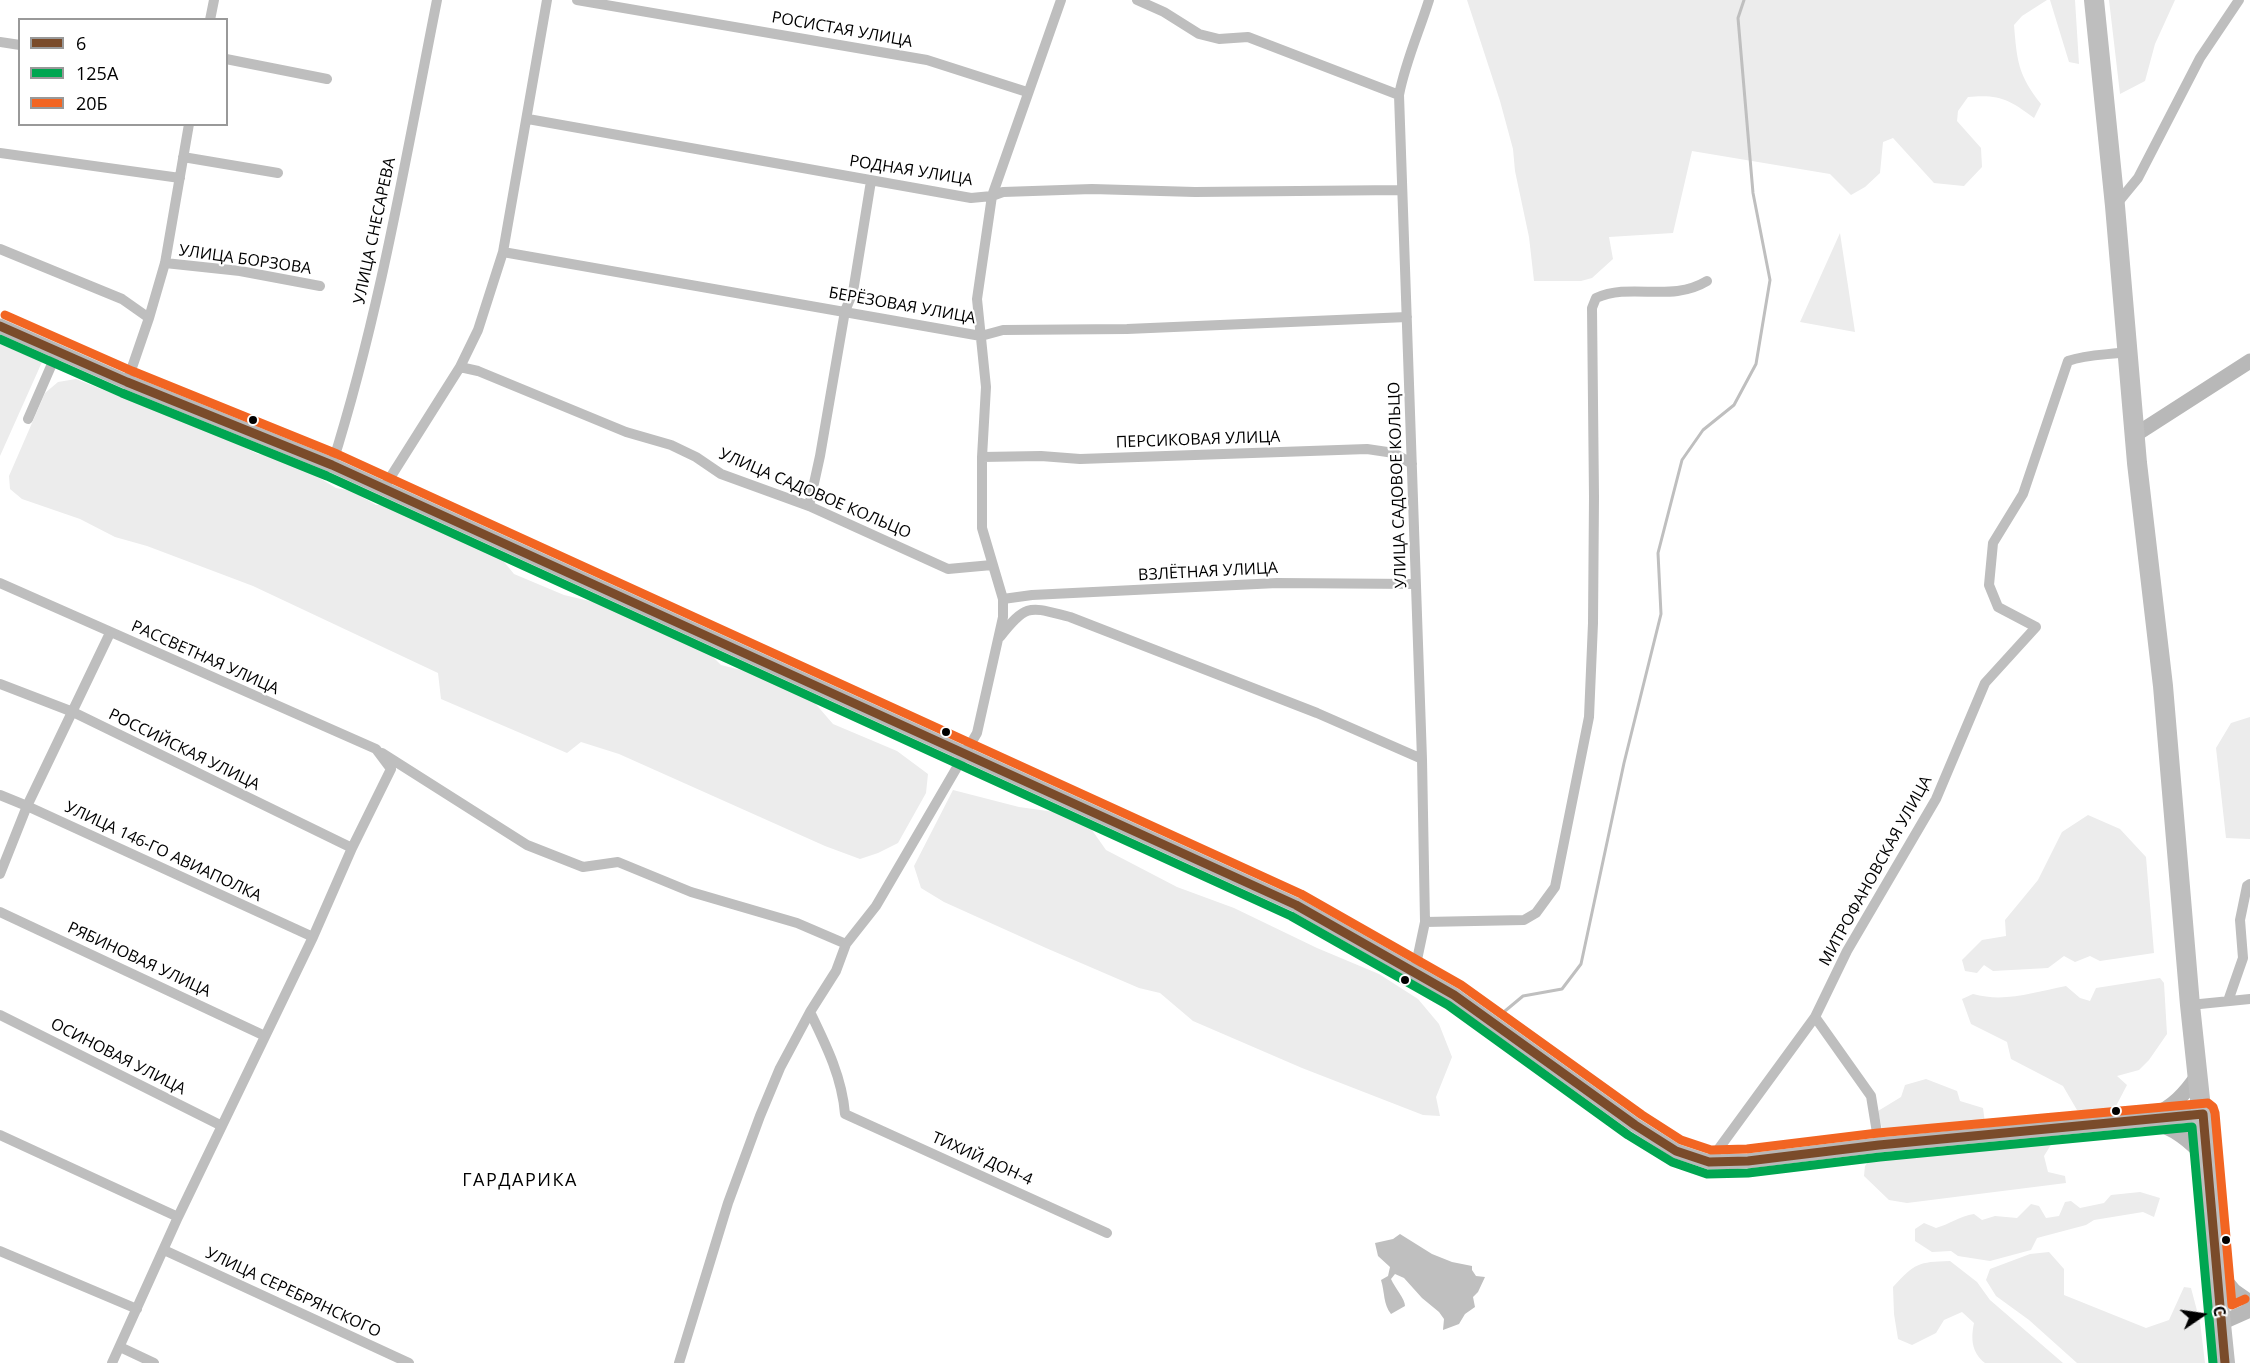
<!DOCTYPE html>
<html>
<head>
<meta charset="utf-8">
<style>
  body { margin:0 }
  #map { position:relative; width:2250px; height:1363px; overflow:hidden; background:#fff; font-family:"Open Sans",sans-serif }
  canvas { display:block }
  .legend { position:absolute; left:18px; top:18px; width:210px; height:108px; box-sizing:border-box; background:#fff; border:2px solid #999; margin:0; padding:8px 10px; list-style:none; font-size:18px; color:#000 }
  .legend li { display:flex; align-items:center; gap:12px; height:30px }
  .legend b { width:30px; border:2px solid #999 }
  .north { position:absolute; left:2172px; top:1285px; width:60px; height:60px; -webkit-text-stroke:4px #fff; paint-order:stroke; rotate:77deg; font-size:16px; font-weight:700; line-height:24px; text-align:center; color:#000 }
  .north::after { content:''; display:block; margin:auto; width:21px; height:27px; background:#000; clip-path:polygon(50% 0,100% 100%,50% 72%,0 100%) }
</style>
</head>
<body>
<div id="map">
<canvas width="2250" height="1363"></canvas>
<ul class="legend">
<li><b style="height:8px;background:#7a4b2a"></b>6</li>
<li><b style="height:8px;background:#00a651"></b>125А</li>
<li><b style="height:8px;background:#f26522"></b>20Б</li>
</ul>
<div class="north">С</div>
</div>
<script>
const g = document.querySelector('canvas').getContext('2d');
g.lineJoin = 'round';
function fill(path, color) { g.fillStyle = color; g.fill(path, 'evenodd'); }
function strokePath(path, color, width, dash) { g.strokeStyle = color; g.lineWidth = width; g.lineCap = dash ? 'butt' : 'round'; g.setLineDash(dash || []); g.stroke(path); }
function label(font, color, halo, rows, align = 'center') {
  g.font = font + ' "Open Sans",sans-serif'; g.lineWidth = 4.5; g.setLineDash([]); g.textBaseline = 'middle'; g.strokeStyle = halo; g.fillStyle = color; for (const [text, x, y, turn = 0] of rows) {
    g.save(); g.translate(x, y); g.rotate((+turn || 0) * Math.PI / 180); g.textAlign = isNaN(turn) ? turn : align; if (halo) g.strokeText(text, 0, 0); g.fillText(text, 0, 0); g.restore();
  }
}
fill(new Path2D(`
  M1467 0H2047L2022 16 2014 25C2017 61 2018 75 2041 104L2034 118C2010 100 2000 94 1968 97L1958 111 1957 121 1981 148 1982 167 1964 186 1934 183 1893 138 1883 142 1880 173 1865 187 1851 195 1830 174 1692 151 1673 233 1609 237 1613 259 1592 278 1581 281H1534L1529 237 1515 171 1513 149 1500 101Z
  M2050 0H2075L2079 64 2069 62Z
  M2109 0H2175L2155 44 2145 81 2120 94Z
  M1840 233 1855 332 1800 322Z
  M0 344 42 362 0 456Z
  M76 379 220 436 258 454 283 456 336 488 352 491 376 505H388L411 511 492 547 514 574 564 595 628 610 695 639 721 665 757 674 814 702 833 724 897 751 928 774 926 793 898 843 878 853 860 859 825 846 619 754 581 742 567 753 441 699 438 673 253 586 147 546 115 537 80 519 22 499 10 489 9 476 45 393 58 382Z
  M2250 717V839L2226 838 2216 748 2231 723Z
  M953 790 1019 807 1062 813 1087 823 1106 850 1177 887 1234 908 1317 948 1379 974 1418 999 1439 1024 1452 1057 1436 1097 1440 1116 1423 1115 1302 1068 1193 1021 1160 993 1139 988 1046 948 944 902 921 888 914 866Z
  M2088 815 2120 829 2146 857 2154 953 2100 961 2090 956 2075 962 2064 956 2048 968 1993 971 1984 965 1977 973 1965 971 1962 960 1982 940 2006 936 2005 920 2038 880 2062 832Z
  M2160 978 2164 983 2167 1034 2149 1060 2139 1070 2117 1076 2127 1085 2116 1106 2106 1110H2077L2063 1086 2011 1059 2007 1042 1971 1024 1962 999 1973 994C2005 1003 2034 992 2066 986L2080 998 2090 1001 2096 988Z
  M1926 1079 1957 1091 1960 1101 1983 1108 1985 1123 1883 1133 1878 1111 1901 1097 1905 1085Z
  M2057 1135 2044 1156 2048 1172 2065 1176 2066 1183 1907 1203 1889 1200 1864 1176 1865 1166 1873 1155Z
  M2140 1192 2160 1198 2154 1217 2143 1212 2094 1220 2086 1225 2037 1238 2031 1250 1990 1261 1958 1256 1951 1251 1932 1252 1915 1241V1229L1924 1223 1936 1228C1950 1224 1960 1216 1974 1214L1982 1220 1995 1216 2017 1218 2031 1204 2039 1206 2046 1218 2059 1216 2065 1202 2071 1201 2080 1208 2104 1203 2111 1195Z
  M2049 1252 2064 1269V1295L2146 1328 2169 1320 2184 1287 2191 1288 2200 1322 2205 1363H2077L2029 1320 1996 1296 1986 1280 1990 1269 2030 1254Z
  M1950 1261 1977 1282 1990 1300 2063 1363H1985C1971 1352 1971 1338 1974 1323L1962 1312 1944 1320 1936 1333 1912 1345 1898 1339 1894 1314 1893 1287C1915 1263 1918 1262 1950 1261Z`), '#ececec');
fill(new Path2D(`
  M1400 1234 1432 1254 1452 1262 1472 1266V1270L1476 1276 1485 1277 1478 1292 1473 1297 1475 1307 1465 1314 1459 1324 1443 1330 1444 1319 1439 1312 1422 1298 1404 1278 1395 1274 1391 1279C1395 1288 1405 1299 1405 1306L1391 1314C1383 1304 1385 1293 1381 1280L1388 1276 1390 1267 1378 1256 1375 1243 1393 1239Z`), '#bfbfbf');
strokePath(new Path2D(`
  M1505 1011 1523 996 1562 989 1581 964 1624 763 1661 614 1658 553 1682 460 1703 430 1734 405 1756 364 1770 280 1753 193 1738 18 1744 0`), '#bfbfbf', 3);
strokePath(new Path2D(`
  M577 0 927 60 1027 92
  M1137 0 1164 12 1199 34 1219 39 1248 37 1399 95
  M210 20 214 0
  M0 42 20 45
  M226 59 327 79
  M528 119 971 198 992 196 1003 192 1092 189 1195 192 1401 190
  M0 153 180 178
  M183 157 278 173
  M2115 206 2138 178 2200 58 2239 0
  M0 249 122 299 149 318
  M503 252 981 336 1003 330 1127 329 1407 317
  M165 263 240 271 320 286
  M460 367 478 371 626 432 671 445 696 457 721 474 809 506 948 569 992 565
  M127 382 149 318 165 263 189 124
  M28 419 58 350
  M982 457 1041 456 1080 459 1367 449 1394 453 1412 464
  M332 465C380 313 406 156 437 0
  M383 489 460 367 478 330 503 252 547 0
  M809 506 820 456 845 311 853 292 871 181
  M0 583 376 749 391 769 352 848 313 937 178 1217 112 1363
  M1003 599 1032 595 1277 583 1416 584
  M1000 637C1027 602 1030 607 1070 617L1317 713 1422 759
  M0 684 73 712 352 848
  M382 753 527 845 583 867 618 862 691 892 797 923 846 944
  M0 795 27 806 313 937
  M0 874 27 806 110 633
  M0 912 265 1036
  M1425 922 1524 920 1536 913 1555 887 1589 717 1593 623 1594 497 1592 308 1596 298C1632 282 1671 303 1707 281
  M1414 974 1425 922 1422 759 1399 95C1405 63 1419 32 1429 0
  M2228 1001 2243 958 2240 920 2247 886 2250 884
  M2190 1005 2250 999
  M810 1012C826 1045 842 1077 845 1114L1107 1233
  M0 1015 222 1126
  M1815 1017 1871 1096 1879 1145
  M0 1135 178 1217
  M1709 1162 1815 1017 1847 951 1936 799 1985 683 2036 627 1998 607 1989 585 1993 543 2023 494 2068 361C2087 354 2108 355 2127 352
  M164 1250 409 1363
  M0 1251 137 1309
  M120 1347 154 1363
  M679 1363 728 1203 760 1116 780 1068 810 1012 836 971 846 944 876 906 977 733 1003 617V599L982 528V457L986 387 977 299 992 196 1061 0`), '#bebebe', 10);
strokePath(new Path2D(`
  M0 326 127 382 332 465 1296 905 1454 995 1635 1125 1676 1151 1709 1162 1748 1161 1879 1145 2203 1114
  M2135 435 2250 361
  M2152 1116C2173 1107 2185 1094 2198 1075
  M2149 1121C2175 1128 2189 1140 2207 1159
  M2215 1268 2234 1291 2250 1302
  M2221 1323 2250 1310`), '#b8b8b8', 15);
strokePath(new Path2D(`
  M2094 0 2115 206 2137 463 2163 686 2190 1005 2210 1193 2213 1246 2225 1363`), '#bebebe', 20);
strokePath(new Path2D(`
  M0 326 127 382 332 465 1296 905 1454 995 1635 1125 1676 1151 1709 1162 1748 1161 1879 1145 2203 1114 2225 1363`), '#7a4b2a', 9);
strokePath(new Path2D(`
  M0 339 122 393 327 476 1291 916 1448 1005 1628 1135 1672 1162 1707 1174 1748 1173 1880 1157 2192 1127 2213 1363`), '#00a651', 9);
strokePath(new Path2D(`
  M5 315 132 371 337 454 1301 894 1461 985 1642 1115 1681 1140 1711 1150 1747 1149 1878 1133 2208 1103 2213 1107 2215 1113 2232 1305 2245 1299`), '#f26522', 9);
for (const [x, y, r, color] of [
  [253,420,5,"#000"],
  [946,732,5,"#000"],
  [1405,980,5,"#000"],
  [2116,1111,5,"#000"],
  [2226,1240,5,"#000"]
]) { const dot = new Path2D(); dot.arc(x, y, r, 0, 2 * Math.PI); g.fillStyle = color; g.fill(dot); strokePath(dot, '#fff', 2); }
label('16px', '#000', '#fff', [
  ["РОСИСТАЯ УЛИЦА",842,30,10],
  ["РОДНАЯ УЛИЦА",911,171,9],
  ["УЛИЦА СНЕСАРЕВА",375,231,-78],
  ["УЛИЦА БОРЗОВА",245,260,8],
  ["БЕРЁЗОВАЯ УЛИЦА",902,306,10],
  ["ПЕРСИКОВАЯ УЛИЦА",1198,440,-2],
  ["УЛИЦА САДОВОЕ КОЛЬЦО",1398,485,-92],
  ["УЛИЦА САДОВОЕ КОЛЬЦО",815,494,23],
  ["ВЗЛЁТНАЯ УЛИЦА",1208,572,-3],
  ["РАССВЕТНАЯ УЛИЦА",205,658,24],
  ["РОССИЙСКАЯ УЛИЦА",184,750,26],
  ["УЛИЦА 146-ГО АВИАПОЛКА",163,852,25],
  ["МИТРОФАНОВСКАЯ УЛИЦА",1876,871,-61],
  ["РЯБИНОВАЯ УЛИЦА",139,960,25],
  ["ОСИНОВАЯ УЛИЦА",118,1057,27],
  ["ТИХИЙ ДОН-4",982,1159,24],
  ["УЛИЦА СЕРЕБРЯНСКОГО",293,1293,25]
]);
g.letterSpacing = '1.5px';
label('18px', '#000', '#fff', [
  ["ГАРДАРИКА",520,1181]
]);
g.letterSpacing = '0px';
</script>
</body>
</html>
